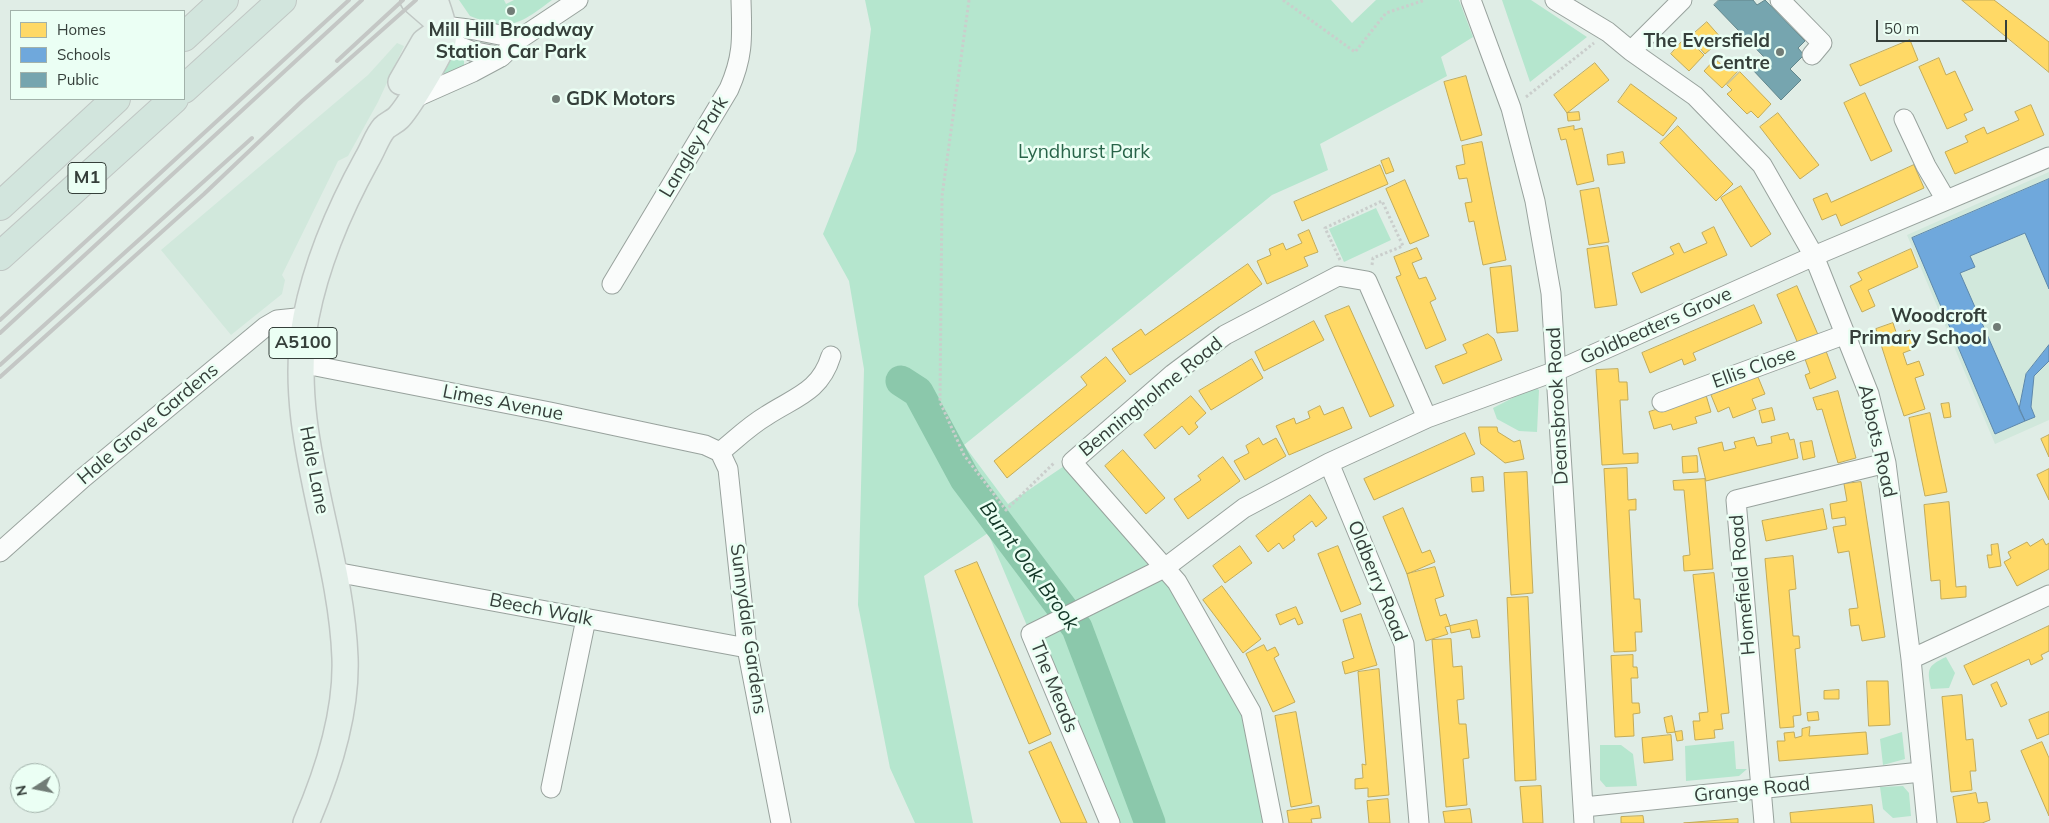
<!DOCTYPE html>
<html>
<head>
<meta charset="utf-8">
<style>
  body { margin:0 }
  #map { position:relative; width:2049px; height:823px; overflow:hidden; background:#e0ede6; font-family:Mulish,sans-serif }
  canvas { display:block }
  .legend { position:absolute; left:10px; top:10px; width:175px; height:90px; box-sizing:border-box; background:#ebfff4; border:1px solid #a2b2aa; margin:0; padding:6px 9px; list-style:none; font-size:15px; color:#353f3a }
  .legend li { display:flex; align-items:center; gap:10px; height:25px }
  .legend b { width:25px; border:1px solid #a2b2aa }
  .north { position:absolute; left:10px; top:763px; width:50px; height:50px; box-sizing:border-box; background:#ebfff4; border:1px solid #a2b2aa; border-radius:50%; rotate:259deg; font-size:14px; font-weight:700; line-height:20px; text-align:center; color:#353f3a }
  .north::after { content:''; display:block; margin:auto; width:18px; height:22px; background:#717c76; clip-path:polygon(50% 0,100% 100%,50% 72%,0 100%) }
  .scale { position:absolute; left:1876px; top:20px; width:131px; height:22px; box-sizing:border-box; border:2px solid #353f3a; border-top:0; padding-left:6px; font-size:15px; line-height:18px; white-space:nowrap; color:#353f3a; -webkit-text-stroke:4px #ebfff4; paint-order:stroke }
</style>
</head>
<body>
<div id="map">
<canvas width="2049" height="823"></canvas>
<ul class="legend">
<li><b style="height:14px;background:#ffd966"></b>Homes</li>
<li><b style="height:14px;background:#6fa8dc"></b>Schools</li>
<li><b style="height:14px;background:#76a5af"></b>Public</li>
</ul>
<div class="north">N</div>
<div class="scale">50 m</div>
</div>
<script>
const g = document.querySelector('canvas').getContext('2d');
g.lineJoin = 'round';
function fill(path, color) { g.fillStyle = color; g.fill(path, 'evenodd'); }
function strokePath(path, color, width, dash) { g.strokeStyle = color; g.lineWidth = width; g.lineCap = dash ? 'butt' : 'round'; g.setLineDash(dash || []); g.stroke(path); }
function label(font, color, halo, rows, align = 'center') {
  g.font = font + ' Mulish,sans-serif'; g.lineWidth = 5; g.setLineDash([]); g.textBaseline = 'middle'; g.strokeStyle = halo; g.fillStyle = color; for (const [text, x, y, turn = 0] of rows) {
    g.save(); g.translate(x, y); g.rotate((+turn || 0) * Math.PI / 180); g.textAlign = isNaN(turn) ? turn : align; if (halo) g.strokeText(text, 0, 0); g.fillText(text, 0, 0); g.restore();
  }
}
fill(new Path2D(`
  M397 43 404 46 378 102 348 156 338 161 282 275 285 280 282 294 231 335 161 250 368 75Z
  M2049 172V420L1995 444 1907 235Z`), '#d1e8dc');
fill(new Path2D(`
  M459 0H504L506 4 514 0H552C520 24 510 32 470 16Z
  M865 0H1331L1352 23 1376 0H1459L1473 37 1441 57 1447 76 1320 144 1328 170 1272 195 964 445 1008 504 1073 460 1166 567 1251 712 1273 823H1110L988 533 924 576 973 823H915L890 768 858 605 864 369 849 281 823 234 856 151 871 29Z
  M1502 0H1531L1587 37 1530 82Z
  M453 54 464 57V70L429 86 446 55Z
  M1376 208 1391 240 1344 262 1329 229Z
  M1534 387 1539 390 1537 432 1519 431 1497 419 1493 408Z
  M1946 657 1955 673 1949 688 1931 689C1927 669 1927 666 1946 657Z
  M1902 732 1905 759 1883 765 1880 739Z
  M1734 741 1736 769H1747L1739 776 1686 781 1685 746Z
  M1600 745H1621L1633 754 1637 786 1606 787 1600 780Z
  M1903 786 1909 793 1911 816 1893 818 1883 809 1880 787Z`), '#b5e6ce');
const homes = new Path2D(`
  M1962 0H1994L2049 42V72Z
  M1707 22 1722 39 1705 54 1690 37Z
  M1686 37 1704 55 1689 71 1671 54Z
  M1910 40 1918 60 1860 86 1850 65Z
  M1729 58 1740 69 1722 88 1704 71 1715 59 1722 65Z
  M1939 58 1946 75 1955 71 1973 110 1964 114 1967 120 1947 129 1919 67Z
  M1595 63 1609 80 1567 113 1554 95Z
  M1740 72 1771 104 1758 118 1751 111 1747 114 1727 94 1732 90 1727 85Z
  M1466 76 1482 135 1461 141 1444 82Z
  M1631 84 1677 118 1663 136 1618 102Z
  M1865 93 1892 151 1871 161 1844 103Z
  M2031 105 2044 135 1955 174 1945 152 1968 142 1965 136 1984 127 1987 134 2019 120 2015 112Z
  M1579 112 1580 120 1568 121 1567 113Z
  M1778 113 1819 165 1800 179 1760 127Z
  M1574 126V130L1582 128 1594 181 1577 185 1566 139 1561 140 1558 129Z
  M1678 126 1733 184 1716 201 1660 143Z
  M1482 142 1506 260 1483 265 1474 221 1469 222 1465 203 1472 202 1467 178 1459 179 1456 166 1465 164 1462 146Z
  M1623 152 1625 163 1608 165 1607 155Z
  M1389 158 1394 171 1386 174 1381 161Z
  M1380 165 1388 184 1302 221 1294 202Z
  M1914 165 1924 188 1841 226 1836 214 1822 220 1813 199 1827 193 1831 202Z
  M1405 180 1429 236 1410 244 1386 189Z
  M1741 186 1771 234 1751 247 1721 198Z
  M1599 188 1609 242 1589 245 1580 191Z
  M1714 227 1727 255 1641 293 1632 273 1674 254 1670 247 1679 243 1684 253 1707 243 1702 233Z
  M1309 230 1318 252 1304 257 1308 266 1267 284 1257 261 1271 255 1269 249 1283 243 1286 250 1302 243 1298 235Z
  M1608 246 1617 305 1595 308 1587 249Z
  M1417 248 1422 259 1412 263 1419 279 1426 277 1436 299 1430 302 1446 340 1426 349 1396 277 1401 275 1394 257Z
  M1911 249 1918 267 1868 290 1875 306 1862 312 1850 286 1862 280 1858 273Z
  M1248 264 1262 284 1130 375 1112 349 1141 329 1145 335Z
  M1511 266 1518 331 1497 333 1490 268Z
  M1797 286 1819 337 1799 346 1777 295Z
  M1754 305 1762 323 1693 353 1696 360 1684 365 1682 359 1650 373 1642 353Z
  M1349 306 1394 406 1370 417 1325 316Z
  M1314 321 1324 340 1264 371 1255 352Z
  M1893 323 1897 335 1910 330 1916 348 1903 353 1907 365 1919 361 1924 375 1915 378 1925 409 1904 416 1876 329Z
  M1488 334 1494 339 1502 360 1443 384 1435 366 1467 353 1463 345Z
  M1826 351 1836 378 1810 389 1805 375 1810 373 1805 359Z
  M1106 357 1126 381 1007 478 994 461 1087 385 1081 377Z
  M1252 359 1263 378 1211 410 1199 391Z
  M1618 369 1619 382H1627L1628 400H1620L1623 454 1638 453V463L1602 465 1596 370Z
  M1758 377 1765 394 1752 399 1756 409 1733 418 1729 407 1718 412 1711 395Z
  M1838 391 1856 458 1838 463 1822 409 1817 410 1813 398Z
  M1706 395 1711 412 1695 417 1697 423 1673 430 1671 424 1654 429 1649 412Z
  M1191 396 1206 413 1195 423 1198 427 1189 435 1182 426 1155 449 1144 435Z
  M1949 403 1951 417 1944 418 1941 404Z
  M1320 406 1324 415 1343 407 1352 428 1289 455 1276 426 1294 418 1296 424 1310 418 1308 412Z
  M1772 408 1775 420 1762 423 1759 411Z
  M1930 413 1947 492 1925 496 1909 418Z
  M1479 427H1497L1498 432 1514 442 1520 440 1524 459 1505 463 1481 444Z
  M1465 433 1475 454 1374 500 1364 479Z
  M1788 433 1790 440 1794 439 1798 458 1706 481 1698 448 1722 442 1724 451 1736 448 1734 442 1754 437 1757 446 1772 443 1771 437Z
  M2049 435V457L2041 439Z
  M1259 438 1263 445 1276 438 1286 456 1245 480 1234 461 1249 453 1246 446Z
  M1812 441 1815 457 1803 460 1800 443Z
  M1123 450 1165 498 1146 514 1105 466Z
  M1697 456 1698 472 1683 473 1682 457Z
  M1223 457 1240 481 1188 519 1174 499 1201 480 1198 476Z
  M1627 468 1628 500 1636 499V510H1629L1634 599H1640L1642 632H1635L1636 651 1614 652 1604 469Z
  M2049 469V500L2037 475Z
  M1527 472 1533 593 1511 595 1504 473Z
  M1483 477 1484 491 1472 492 1471 478Z
  M1705 479 1713 569 1684 571 1683 556 1690 555 1684 490H1674L1673 481Z
  M1861 482 1885 637 1862 641 1859 625 1851 626 1849 609 1858 608 1849 551 1838 553 1833 527 1846 525 1845 517 1832 519 1830 504 1847 501 1844 484Z
  M1310 495 1327 518 1316 527 1312 521 1293 536 1295 540 1283 549 1279 543 1268 552 1256 536Z
  M1949 502 1956 587 1966 586V597L1941 599 1940 580 1931 581 1924 505Z
  M1403 508 1422 553 1430 550 1435 562 1407 574 1383 517Z
  M1823 509 1827 529 1766 541 1762 521Z
  M2043 539 2046 545 2049 543V569L2017 586 2004 562 2011 558 2008 552 2027 542 2030 546Z
  M1998 544 2001 566 1989 568 1987 555H1992L1991 545Z
  M1240 546 1252 563 1225 583 1213 566Z
  M1338 546 1361 604 1341 612 1318 554Z
  M1793 556 1796 589 1789 590 1793 636H1799L1800 648 1795 649 1801 715 1793 716 1794 727 1780 728 1765 559Z
  M977 562 1051 734 1029 744 955 571Z
  M1435 567 1444 596 1435 599 1440 616 1446 614 1450 626 1445 627 1448 634 1426 641 1407 574Z
  M1714 573 1729 713 1721 714 1723 729 1714 730 1715 738 1695 740 1693 721H1700L1699 713 1708 712 1693 575Z
  M1222 586 1261 639 1243 653 1203 600Z
  M1528 597 1536 780 1515 781 1507 598Z
  M1296 607 1303 623 1298 625 1295 618 1280 625 1276 615Z
  M1361 614 1377 665 1345 674 1342 662 1354 658 1343 620Z
  M1477 620 1480 637 1472 638 1470 629 1451 633 1450 626Z
  M2049 626V651L2041 655 2043 659 2031 665 2029 659 1973 685 1964 666Z
  M1451 639 1453 667 1462 666 1464 699 1457 700 1459 724H1466L1469 758 1463 759 1467 805 1446 807 1432 640Z
  M1264 645 1267 651 1275 647 1279 655 1274 658 1295 702 1273 712 1246 654Z
  M1633 655V667H1637L1638 678H1631L1632 703H1639L1640 713 1633 714 1634 736 1615 737 1611 656Z
  M1379 669 1389 795 1368 797V788L1355 789V779L1363 778 1362 764 1366 765 1358 672Z
  M1867 681H1888L1890 725 1869 726Z
  M1997 682 2007 704 2001 707 1991 685Z
  M1839 690V699H1824V691Z
  M1962 695 1966 740 1973 739 1976 771H1970L1972 790 1951 792 1942 697Z
  M1296 712 1312 803 1291 807 1275 716Z
  M1818 712 1819 720 1808 721 1807 713Z
  M2049 712V734L2037 739 2029 720Z
  M1672 716 1675 732 1667 733 1664 718Z
  M1810 727 1809 736 1866 732 1868 754 1779 761 1777 741H1785L1784 733 1794 732 1795 738 1802 736V729Z
  M1682 731 1683 740 1677 741 1675 732Z
  M1671 735 1673 760 1644 763 1642 738Z
  M1051 742 1087 823H1061L1029 752Z
  M2042 742 2049 758V816L2021 751Z
  M1541 786 1543 823H1523L1520 787Z
  M1976 793 1978 803 1987 802 1990 820 1982 823H1957L1953 797Z
  M1388 799 1390 823H1369L1367 801Z
  M1872 805 1874 823H1791L1790 813Z
  M1319 806 1321 818 1311 819 1312 823H1289L1287 811Z
  M1470 809 1472 823H1445L1443 812Z
  M1643 816 1644 823H1621V817Z
  M1738 819V823H1684Z`);
fill(homes, '#ffd966');
strokePath(homes, '#c2ab59', 1);
const schools = new Path2D(`
  M2049 179V289L2025 233 1970 256 1975 267 1960 273 2025 421 1995 434 1912 238Z
  M2049 345V361L2034 376 2031 407 2035 417 2025 421 2019 409 2026 374Z`);
fill(schools, '#6fa8dc');
strokePath(schools, '#5e88ab', 1);
const public = new Path2D(`
  M1719 0H1753L1757 5 1765 0 1805 41 1798 48 1804 55 1790 69 1801 80 1781 100 1752 69 1764 57 1714 5Z`);
fill(public, '#76a5af');
strokePath(public, '#62868c', 1);
strokePath(new Path2D(`
  M901 381 918 392 965 479 1077 628 1150 823`), '#8bc8ab', 31);
const minor = new Path2D(`
  M1471 0 1511 108 1535 201 1551 293 1584 823
  M1555 0 1608 32 1631 51 1695 96 1762 165 1814 256 1869 394 1886 463 1911 659 1927 823
  M1780 0 1822 43 1812 55
  M521 38C495 36 470 26 444 27L455 45 471 51 501 57 521 38 578 0
  M1631 51 1682 0
  M410 100 473 72 501 57
  M1904 119 1926 166 1946 200
  M612 284 729 89C744 55 742 36 741 0
  M300 363 550 412 705 445 720 452 728 469 747 648 781 823
  M1662 402 1846 334
  M720 452C735 440 749 426 766 416 795 397 820 392 831 356
  M1329 463 1404 644 1419 823
  M0 552 83 478 265 327 277 320 306 317
  M335 572 747 648
  M1911 659 2049 595
  M551 788 586 619
  M1584 807 1921 772
  M1110 823 1031 634 1166 567 1244 508 1329 463 1427 418 1556 371 1814 256 2049 157
  M1273 823 1251 712 1177 582 1072 462 1173 374 1225 335 1338 276 1367 281 1427 418
  M1764 823 1736 500 1886 463`);
const major = new Path2D(`
  M413 0 444 27
  M401 82 424 42 444 27
  M306 823C328 772 347 714 345 658 341 544 284 430 306 317 317 261 340 208 367 159 373 149 377 136 384 128 388 124 394 122 398 118 408 108 434 64 440 51 448 33 441 17 435 0`);
const highway = new Path2D(`
  M184 37 224 0
  M184 89 282 0
  M0 206 116 99
  M0 256 174 99`);
strokePath(minor, '#98a29d', 21);
strokePath(major, '#c0c7c4', 28);
strokePath(highway, '#c0c7c4', 30);
strokePath(new Path2D(`
  M969 0 942 196 940 402 964 455 1006 510 1054 463
  M1283 0 1355 52 1386 13 1425 0
  M1526 97 1594 43
  M1340 260 1325 228 1382 201 1403 246 1373 258 1372 265`), '#cacecc', 3, [2.5, 2.5]);
strokePath(minor, '#fafcfb', 19);
strokePath(major, '#e3efe9', 25);
strokePath(highway, '#d2e5dd', 28);
strokePath(new Path2D(`
  M337 61 403 0
  M0 320 349 0
  M0 333 362 0
  M0 365 252 138
  M0 377 204 194 302 101 416 0`), '#c4c7c5', 4);
for (const [x, y, r, color] of [
  [511,11,5,"#717c76"],
  [1780,52,5,"#717c76"],
  [556,99,5,"#717c76"],
  [1997,327,5,"#717c76"]
]) { const dot = new Path2D(); dot.arc(x, y, r, 0, 2 * Math.PI); g.fillStyle = color; g.fill(dot); strokePath(dot, '#ebfff4', 2); }
for (const [x, y, w] of [
  [87,178,38],
  [303,343,68]
]) { const box = new Path2D(); box.roundRect(x - w / 2, y - 15.5, w, 31, 4); g.fillStyle = '#ebfff4'; g.fill(box); strokePath(box, '#353f3a', 1); }
label('bold 18px', '#353f3a', null, [
  ["M1",87,178],
  ["A5100",303,343]
]);
label('bold 19px', '#353f3a', '#ebfff4', [
  ["Mill Hill Broadway",511,30,"center"],
  ["Station Car Park",511,52,"center"],
  ["The Eversfield",1770,41],
  ["Centre",1770,63],
  ["GDK Motors",566,99,"left"],
  ["Woodcroft",1987,316],
  ["Primary School",1987,338]
], 'right');
label('19px', '#353f3a', '#ebfff4', [
  ["Langley Park",694,147,-59],
  ["Goldbeaters Grove",1656,326,-24],
  ["Ellis Close",1754,368,-20],
  ["Benningholme Road",1151,397,-39],
  ["Limes Avenue",503,403,11],
  ["Deansbrook Road",1558,406,-93],
  ["Hale Grove Gardens",148,424,-40],
  ["Abbots Road",1877,441,77],
  ["Hale Lane",314,470,79],
  ["Oldberry Road",1377,581,68],
  ["Homefield Road",1743,585,-95],
  ["Beech Walk",541,610,11],
  ["Sunnydale Gardens",748,629,82],
  ["The Meads",1054,687,68],
  ["Grange Road",1752,790,-6]
]);
label('19px', '#286449', '#ebfff4', [
  ["Lyndhurst Park",1084,152]
]);
label('italic 20px', '#123626', '#ebfff4', [
  ["Burnt Oak Brook",1029,566,54]
]);
</script>
</body>
</html>
